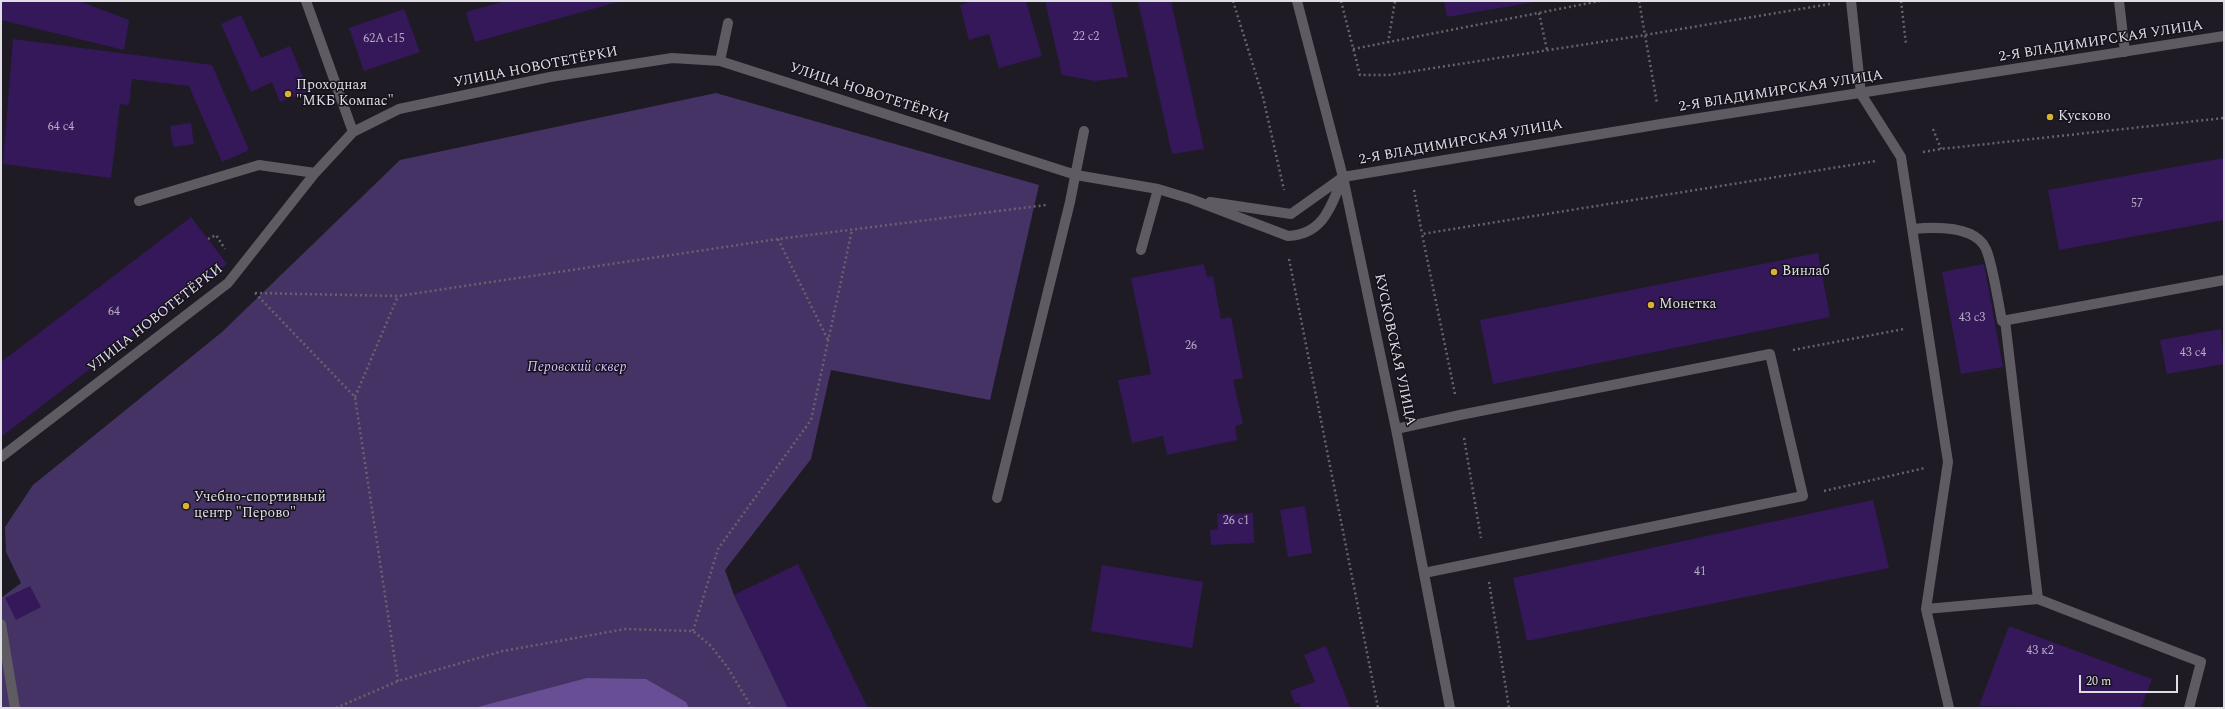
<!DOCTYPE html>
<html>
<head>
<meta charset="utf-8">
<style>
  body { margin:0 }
  #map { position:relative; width:2225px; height:709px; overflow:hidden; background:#1e1b25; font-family:Spectral,serif }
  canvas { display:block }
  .frame { position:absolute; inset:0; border:2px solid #e0dee5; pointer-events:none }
  .scale { position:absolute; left:2079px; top:675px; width:99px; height:18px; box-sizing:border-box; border:2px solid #e0dee5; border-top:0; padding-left:5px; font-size:12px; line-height:14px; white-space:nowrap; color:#e0dee5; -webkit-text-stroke:3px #15121c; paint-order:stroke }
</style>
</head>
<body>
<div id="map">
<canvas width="2225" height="709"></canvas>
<div class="frame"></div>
<div class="scale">20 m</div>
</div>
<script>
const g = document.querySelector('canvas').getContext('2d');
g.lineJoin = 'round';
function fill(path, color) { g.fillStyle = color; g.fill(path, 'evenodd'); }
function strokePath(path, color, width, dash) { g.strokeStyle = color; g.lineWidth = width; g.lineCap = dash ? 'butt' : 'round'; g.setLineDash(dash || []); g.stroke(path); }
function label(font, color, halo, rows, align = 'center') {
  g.font = font + ' Spectral,serif'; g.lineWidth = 3; g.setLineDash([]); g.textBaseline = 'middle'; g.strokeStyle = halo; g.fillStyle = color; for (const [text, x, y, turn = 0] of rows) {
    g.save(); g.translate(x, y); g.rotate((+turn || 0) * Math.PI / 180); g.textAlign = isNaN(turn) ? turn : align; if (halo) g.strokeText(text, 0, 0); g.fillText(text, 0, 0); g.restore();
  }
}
fill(new Path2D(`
  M716 93 1039 185 990 400 831 370 811 459 725 570 734 595 788 708H1V598L21 583 6 552 5 527 33 485 222 332 400 160Z`), '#463365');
fill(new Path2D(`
  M587 678 646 679 686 702 689 708H474Z`), '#684e94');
fill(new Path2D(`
  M1 1H79L129 20 124 50 1 20Z
  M505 1H621L475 42 466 12Z
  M973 1H1026L1042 56 999 68 989 34 969 40 960 5Z
  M1045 1H1111L1128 77 1095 81 1062 75Z
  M1138 1H1171L1204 149 1172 154Z
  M1444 1H1534V2L1447 17Z
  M404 9 420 52 364 71 349 28Z
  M241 15 261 58 290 46 309 91 280 102 272 82 251 92 221 24Z
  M13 39 212 65 249 150 222 162 189 86 132 79 129 105 120 104 111 178 3 164Z
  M191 123 194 144 173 147 170 126Z
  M2224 158V220L2059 250 2048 190Z
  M191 217 227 264 1 437V362Z
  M1818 253 1830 317 1493 384 1480 320Z
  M1204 264 1207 277 1213 276 1221 319 1231 317 1243 378 1233 380 1243 424 1235 426 1237 440 1167 455 1163 436 1132 443 1118 380 1151 374 1131 278Z
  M1984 264 2003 367 1961 374 1942 272Z
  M2221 329 2224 364 2167 374 2160 340Z
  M1873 500 1889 568 1527 641 1513 578Z
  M1305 506 1312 553 1288 557 1280 510Z
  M1253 513 1254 543 1211 545 1210 530 1218 529 1217 514Z
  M798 564 868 708H788L734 595Z
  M1102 565 1203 582 1192 648 1091 631Z
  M30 586 41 607 16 620 5 598Z
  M2009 626 2152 679 2141 708 1979 706Z
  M1326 646 1350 708H1301L1298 702 1295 704 1290 691 1315 682 1304 655Z`), '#35185a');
strokePath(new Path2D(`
  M1233 1 1263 97 1284 190
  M1341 1 1360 75H1389L1645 35 1830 4
  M1639 1 1657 103
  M1901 1 1906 44
  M1539 13 1547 50
  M1388 43 1395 1
  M1353 49 1600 1
  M1933 129 1941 149
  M1923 152 1941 149 2224 118
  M1414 190 1422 234
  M208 239 216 235 225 249
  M778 239 828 340
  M1289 259 1378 708
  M255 293 398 296 778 239 1046 205
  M255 293 355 397 398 681
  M1793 350 1904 329
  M1455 394 1422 234 1876 161
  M355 397 398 296
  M1464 438 1481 538
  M1824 491 1925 468
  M1489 582 1509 708
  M693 631 718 549 811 420 852 230
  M336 708 398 681 503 651 625 629 693 631 711 646 728 668 752 708`), '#66636c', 2.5, [2, 3]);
strokePath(new Path2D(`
  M306 1 353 132
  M1297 1 1343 177 1396 429 1450 708
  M1851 1 1861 94 1901 157 1948 462 1926 609 1949 708
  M2119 1 2125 52
  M720 61 728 23
  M139 201 259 165 315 173
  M1210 202 1291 214 1343 177 1661 124 2224 36
  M1913 229C1933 227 1975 225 1986 249 1993 266 1998 301 2002 321L2224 280
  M1141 250 1158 189
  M2005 320 2038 599 2201 662 2189 708
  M1396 429 1460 415 1770 354 1803 496 1424 573
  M1 457 228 283 315 173 353 132 399 109 550 77 672 58 720 61 1076 175 1158 189 1191 199 1288 236C1324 234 1331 206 1343 177
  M997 498 1070 202 1084 131
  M1926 609 2038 599
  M1 624 15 708`), '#5e5c62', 10);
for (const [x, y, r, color] of [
  [288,94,4,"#dcb233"],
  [2050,117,4,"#dcb233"],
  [1774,272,4,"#dcb233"],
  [1651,305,4,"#dcb233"],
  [186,506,4,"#dcb233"]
]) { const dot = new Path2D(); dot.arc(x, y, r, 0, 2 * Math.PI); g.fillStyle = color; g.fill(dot); strokePath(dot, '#15121c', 1.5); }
label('12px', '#b5acc2', null, [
  ["22 с2",1086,38],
  ["62А с15",384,40],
  ["64 с4",61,128],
  ["57",2137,205],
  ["64",114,313],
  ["43 с3",1972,319],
  ["26",1191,347],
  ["43 с4",2193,354],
  ["26 с1",1236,522],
  ["41",1700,573],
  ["43 к2",2040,652]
]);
label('14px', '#e0dee5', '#15121c', [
  ["2-Я ВЛАДИМИРСКАЯ УЛИЦА",2101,42,-9],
  ["УЛИЦА НОВОТЕТЁРКИ",536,68,-11],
  ["2-Я ВЛАДИМИРСКАЯ УЛИЦА",1781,92,-9],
  ["УЛИЦА НОВОТЕТЁРКИ",869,94,18],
  ["2-Я ВЛАДИМИРСКАЯ УЛИЦА",1461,143,-10],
  ["УЛИЦА НОВОТЕТЁРКИ",156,319,-38],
  ["КУСКОВСКАЯ УЛИЦА",1394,350,78]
]);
label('14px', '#e0dee5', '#15121c', [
  ["Проходная",296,86],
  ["\"МКБ Компас\"",296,102],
  ["Кусково",2058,117],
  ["Винлаб",1782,272],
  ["Монетка",1659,305],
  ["Учебно-спортивный",194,498],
  ["центр \"Перово\"",194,514]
], 'left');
label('italic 14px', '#d5c2ff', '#15121c', [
  ["Перовский сквер",577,368]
]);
</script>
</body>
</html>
